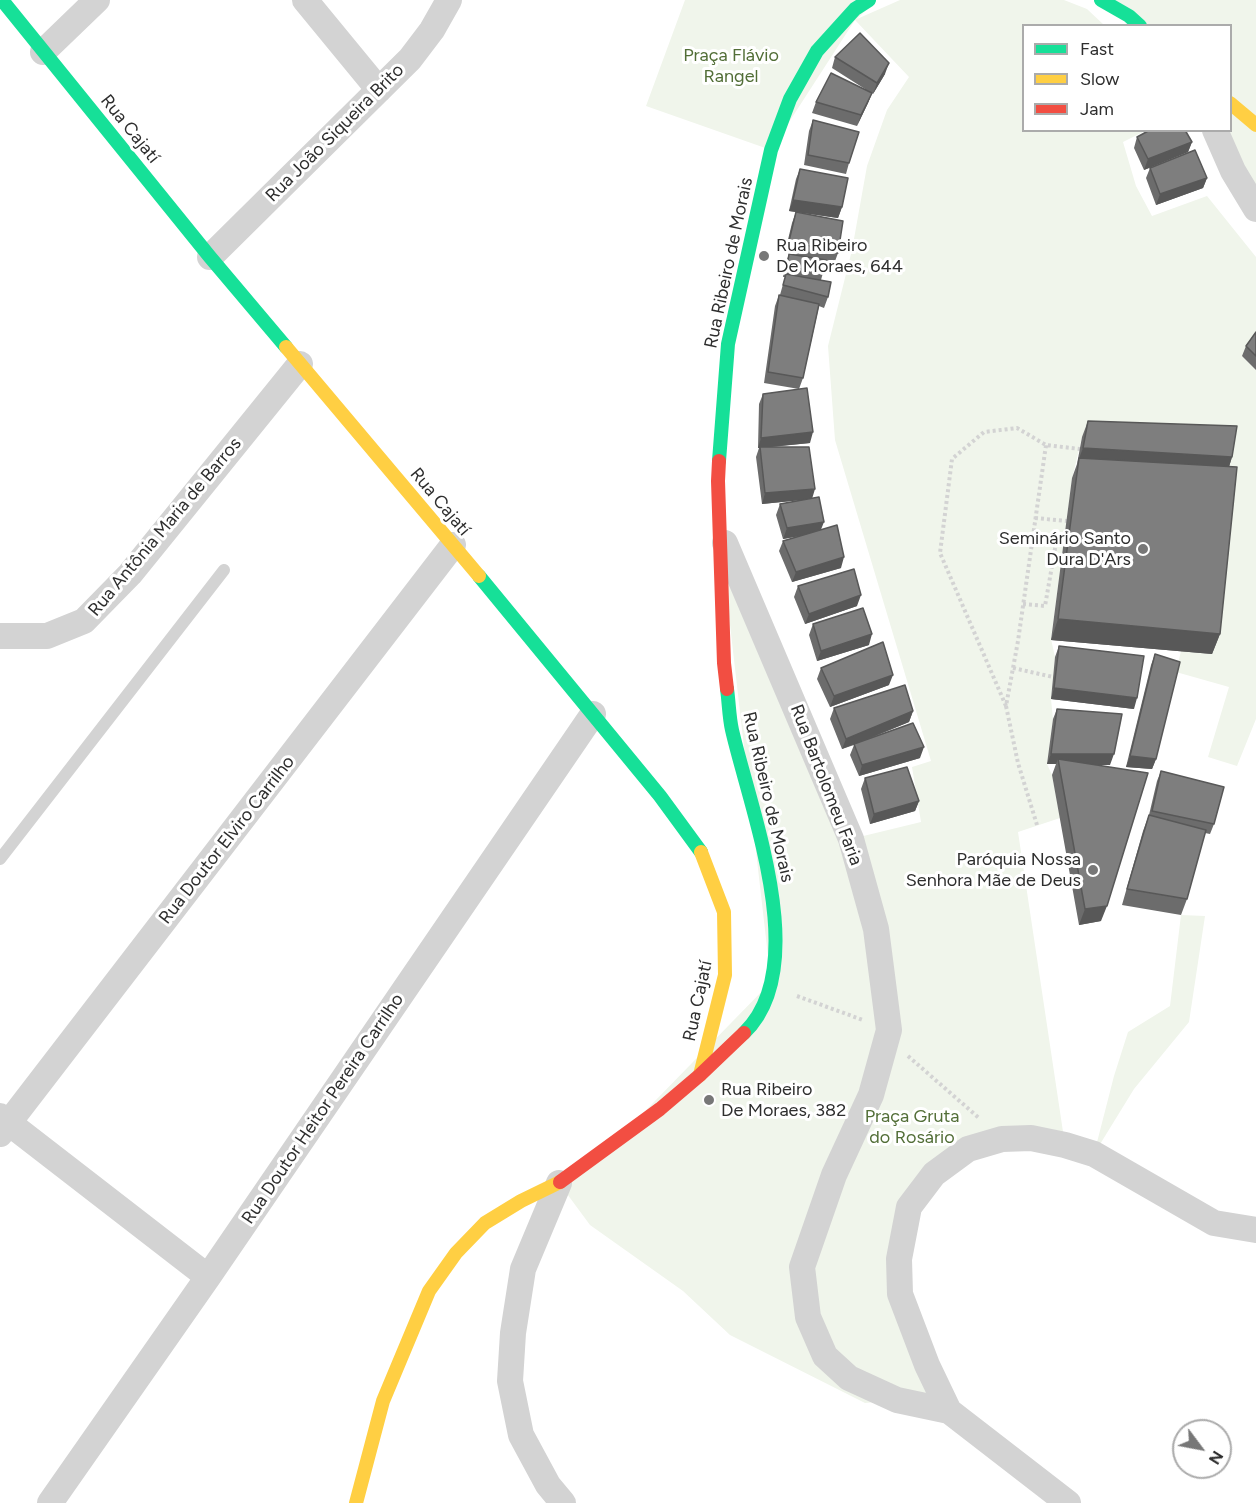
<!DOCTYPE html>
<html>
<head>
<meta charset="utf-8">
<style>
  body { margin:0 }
  #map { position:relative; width:1256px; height:1503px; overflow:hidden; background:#fff; font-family:Figtree,sans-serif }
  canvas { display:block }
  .legend { position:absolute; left:1022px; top:24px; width:210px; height:108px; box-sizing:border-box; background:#fff; border:2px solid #ababab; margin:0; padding:8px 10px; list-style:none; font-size:18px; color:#2e2e2e }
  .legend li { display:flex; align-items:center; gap:12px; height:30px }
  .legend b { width:30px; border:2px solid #ababab }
  .north { position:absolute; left:1172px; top:1419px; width:60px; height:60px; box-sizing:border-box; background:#fff; border:2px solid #ababab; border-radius:50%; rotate:122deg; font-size:16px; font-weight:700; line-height:24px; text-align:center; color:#2e2e2e }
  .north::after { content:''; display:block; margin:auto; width:21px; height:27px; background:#777; clip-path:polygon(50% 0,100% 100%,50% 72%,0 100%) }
</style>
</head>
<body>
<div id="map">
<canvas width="1256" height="1503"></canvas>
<ul class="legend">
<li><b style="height:8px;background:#16e098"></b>Fast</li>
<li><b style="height:8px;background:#ffcf43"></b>Slow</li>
<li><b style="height:8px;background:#f24e42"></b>Jam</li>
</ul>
<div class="north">N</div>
</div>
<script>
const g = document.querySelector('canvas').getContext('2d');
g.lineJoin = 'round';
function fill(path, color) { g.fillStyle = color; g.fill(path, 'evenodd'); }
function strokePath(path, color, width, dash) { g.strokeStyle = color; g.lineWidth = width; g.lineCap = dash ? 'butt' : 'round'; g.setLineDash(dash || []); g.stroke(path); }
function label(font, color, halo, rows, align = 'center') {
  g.font = font + ' Figtree,sans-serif'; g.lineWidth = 6; g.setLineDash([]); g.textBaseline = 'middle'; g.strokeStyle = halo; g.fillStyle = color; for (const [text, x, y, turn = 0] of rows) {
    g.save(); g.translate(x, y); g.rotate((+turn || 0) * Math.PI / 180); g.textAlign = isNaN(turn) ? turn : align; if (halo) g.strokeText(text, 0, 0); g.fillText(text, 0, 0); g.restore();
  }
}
fill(new Path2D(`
  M685 0H876L857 19 900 0H1064L1087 9 1104 25 1024 26V130L1145 131 1123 142 1136 186 1152 216 1207 196 1256 257V335L1242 356 1256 370V719L1237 766 1208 757 1229 687 1176 672 1181 651 1212 654 1082 437 1072 479 1051 639 1055 657 1051 699 1053 719 1047 764 1052 775 1060 818 1018 832 1065 1145 1031 1138 934 1174 899 1259 949 1411 897 1400 865 1403 730 1335 683 1291 590 1225 559 1183 613 1144 771 982 719 529 851 839 921 822 912 767 931 761 835 440 828 346 852 250 867 166 887 110 909 77 855 20 771 150 646 106Z
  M1101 0H1256V209L1216 131 1230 130V26L1140 25Z
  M1181 915 1205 916 1189 1022 1134 1089 1094 1154 1114 1076 1128 1032 1170 1006Z`), '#f0f5eb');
strokePath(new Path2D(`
  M1035 518 1067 521
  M1023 604 1045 606 1056 543 1032 540
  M1013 668 1053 677
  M1006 706 940 553 952 459 984 432 1017 428 1046 445 1080 449
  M1037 825 1018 763 1006 706 1018 641 1046 445
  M797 996 863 1020
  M908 1056 979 1118`), '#d3d3d3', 4, [3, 3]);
strokePath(new Path2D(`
  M0 859 224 570`), '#d3d3d3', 12);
strokePath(new Path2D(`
  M305 0 379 90
  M43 52 97 0
  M1215 130 1233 171 1256 209
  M210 257 410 59 432 30 449 0
  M725 543 851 839 876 929 889 1030 871 1095 834 1175 802 1267 808 1317 825 1356 849 1378 897 1400 949 1411 1068 1503
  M0 636H47L84 621 130 574 300 364
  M0 1116 208 1277
  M0 1134 453 545
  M559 1183 523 1269 513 1333 510 1381 521 1435 548 1485 563 1503
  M949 1411 927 1365 900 1294 899 1259 909 1207 934 1174 968 1149 1002 1139 1031 1138 1065 1145 1094 1154 1214 1223 1256 1230
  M50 1503 208 1277 593 714`), '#d3d3d3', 26);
strokePath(new Path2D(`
  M2 0 210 257 286 347
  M1101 0 1129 16 1140 26
  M719 461 728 344 771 150 790 99 817 51 855 9 869 0
  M479 576 660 796 701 852
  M727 689C729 703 729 717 732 730 750 809 813 967 744 1033`), '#16e098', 14);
strokePath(new Path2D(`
  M1230 103 1256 125
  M286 347 479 576
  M700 1075 725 975 724 912 701 852
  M356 1503 383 1401 429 1291 456 1253 485 1223 521 1201 560 1182`), '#ffcf43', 14);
strokePath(new Path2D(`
  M719 461 718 481 724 663 727 689
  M560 1182 660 1109 700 1075 744 1033`), '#f24e42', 14);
fill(new Path2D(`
  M835 57 885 74 873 94 872 93 868 103 857 126 812 113 816 102 865 89 832 68Z
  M813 120 849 163 846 174 804 165 809 131Z
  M1137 137 1192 142 1188 152 1144 170 1134 148Z
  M1150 168 1207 178 1203 188 1156 205 1146 178Z
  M800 169 842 207 838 218 789 211 796 179Z
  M796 212 838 253 834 264 826 262 821 280 828 297 824 308 819 306 803 378 799 389 764 383 775 306 779 295H780L785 277H783L785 265 789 254 805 257 785 252 792 223Z
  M1256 332V370L1242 356 1246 346Z
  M763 394 810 443 772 447 812 498 821 530 841 568 792 582 779 551 783 541 801 536 783 539 776 515 780 504 801 500 762 504 756 457 759 448H758L759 404Z
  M1088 421 1232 457 1229 467 1220 634 1212 654 1051 640 1072 478 1077 464 1082 437Z
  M798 586 857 606 805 624 794 597Z
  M813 624 869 645 817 661 809 635Z
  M1059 646 1134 709 1051 699 1055 657Z
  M1155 654 1156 759 1152 769 1126 767 1151 665Z
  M821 668 889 685 830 707 817 679Z
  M834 708 913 711 909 722 864 741 920 758 859 776 850 755 854 745 842 749 830 719Z
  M1057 709 1110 765H1094L1101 921 1079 925 1052 775 1056 764H1047L1053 719Z
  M1161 771 1214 824 1210 834 1205 833 1187 899 1181 915 1122 905 1143 831 1149 815 1157 781Z
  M865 778 919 801 915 811 870 824 861 789Z`), '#6c6c6c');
fill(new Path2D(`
  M889 63 885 74 873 94 877 83Z
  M872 93 868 103 857 126 861 115Z
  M1192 142 1188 152 1144 170 1148 159Z
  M1207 178 1203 188 1156 205 1160 194Z
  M793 200 842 207 838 218 789 211Z
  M813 432 810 443 758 448 761 438Z
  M1083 448 1232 457 1227 473 1079 458 1077 464Z
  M815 489 812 499 762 504 765 493Z
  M824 522 820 532 783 539 787 528Z
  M844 557 841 568 792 582 796 572Z
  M861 595 857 606 805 624 809 614Z
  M1058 619 1220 634 1212 654 1051 640Z
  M872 634 869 645 817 661 821 651Z
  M893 675 889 685 830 707 834 696Z
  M1054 688 1137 698 1134 709 1051 699Z
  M913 711 909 722 842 749 846 739Z
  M924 747 920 758 859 776 862 765Z
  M1051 754H1114L1110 765H1059L1058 759 1056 764H1047Z
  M1130 756 1156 759 1152 769 1126 767Z
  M919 801 915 811 870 824 874 814Z
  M1107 906 1101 921 1079 925 1085 909Z`), '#585858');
const building = new Path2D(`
  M860 33 889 63 877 83 835 57Z
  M831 73 872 93 861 115 816 102Z
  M813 120 859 132 849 163 808 155Z
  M1150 130H1185L1192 142 1148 159 1137 137Z
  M1195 150 1207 178 1160 194 1150 168Z
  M800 169 848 178 842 207 793 200Z
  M796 212 843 221 838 253 789 241Z
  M789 254 826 260 823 274 787 266Z
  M786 274 831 282 828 297 783 285Z
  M779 295 819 304 803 378 768 372Z
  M1256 332V356L1246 346Z
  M807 388 813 432 761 438 763 394Z
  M1088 421 1237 426 1232 457 1083 448Z
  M760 447H809L815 489 765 493Z
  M1079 458 1237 467 1220 634 1058 619Z
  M819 497 824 522 787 528 780 504Z
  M837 525 844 557 796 572 783 541Z
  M854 569 861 595 809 614 798 586Z
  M863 608 872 634 821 651 813 624Z
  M883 642 893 675 834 696 821 668Z
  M1059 646 1144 656 1137 698 1054 688Z
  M1155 654 1180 662 1156 759 1130 756Z
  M905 685 913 711 846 739 834 708Z
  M1057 709 1122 714 1114 754H1051Z
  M913 723 924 747 862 765 854 744Z
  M1058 759 1148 773 1107 906 1085 909Z
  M907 767 919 801 874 814 865 778Z
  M1161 771 1224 787 1214 824 1152 811Z
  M1149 815 1206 830 1187 899 1127 889Z`);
fill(building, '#7e7e7e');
strokePath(building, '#585858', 1.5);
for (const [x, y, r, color] of [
  [764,256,6,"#777"],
  [1143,549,6,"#777"],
  [1093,870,6,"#777"],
  [709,1100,6,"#777"]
]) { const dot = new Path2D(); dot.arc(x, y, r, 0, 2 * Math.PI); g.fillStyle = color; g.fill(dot); strokePath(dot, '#fff', 2); }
label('18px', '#526e37', '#fff', [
  ["Praça Flávio",731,56],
  ["Rangel",731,77],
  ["Praça Gruta",912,1117],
  ["do Rosário",912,1138]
]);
label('18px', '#2e2e2e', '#fff', [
  ["Rua Cajatí",130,129,51],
  ["Rua João Siqueira Brito",335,133,-45],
  ["Rua Ribeiro de Morais",729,263,-78],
  ["Rua Cajatí",440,502,50],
  ["Rua Antônia Maria de Barros",165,527,-50],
  ["Rua Bartolomeu Faria",826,785,69],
  ["Rua Ribeiro de Morais",768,797,77],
  ["Rua Doutor Elviro Carrilho",227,840,-52],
  ["Rua Cajatí",698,1001,-78],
  ["Rua Doutor Heitor Pereira Carrilho",323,1109,-56]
]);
label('18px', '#2e2e2e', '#fff', [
  ["Rua Ribeiro",776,246],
  ["De Moraes, 644",776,267],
  ["Seminário Santo",1131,539,"right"],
  ["Dura D'Ars",1131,560,"right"],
  ["Paróquia Nossa",1081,860,"right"],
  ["Senhora Mãe de Deus",1081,881,"right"],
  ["Rua Ribeiro",721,1090],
  ["De Moraes, 382",721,1111]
], 'left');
</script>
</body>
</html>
